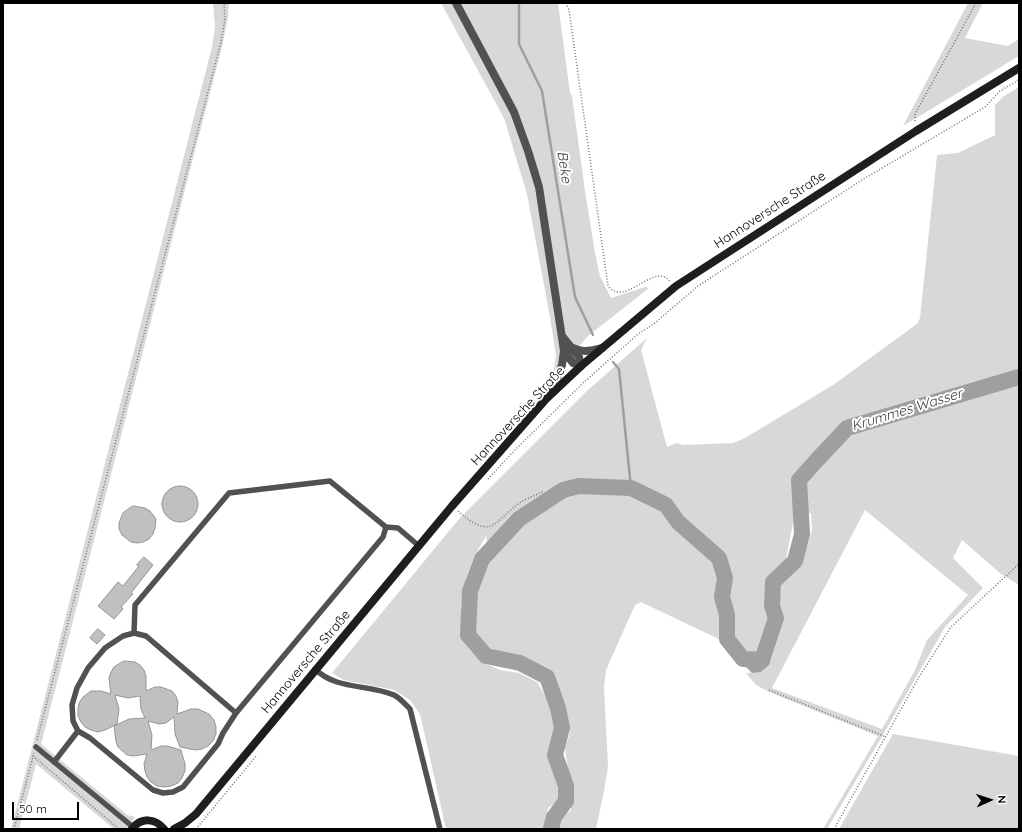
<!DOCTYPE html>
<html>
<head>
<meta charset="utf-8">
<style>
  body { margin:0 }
  #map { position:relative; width:1022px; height:832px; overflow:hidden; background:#fff; font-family:Quicksand,sans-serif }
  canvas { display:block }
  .frame { position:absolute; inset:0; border:4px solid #000; pointer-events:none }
  .north { position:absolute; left:970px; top:780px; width:40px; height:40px; -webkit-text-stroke:3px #fff; paint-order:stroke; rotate:87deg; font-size:11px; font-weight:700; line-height:16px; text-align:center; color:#000 }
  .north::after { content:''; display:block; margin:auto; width:14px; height:18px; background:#000; clip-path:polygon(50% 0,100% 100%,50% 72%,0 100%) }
  .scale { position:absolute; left:12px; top:802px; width:67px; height:18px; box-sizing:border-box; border:2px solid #000; border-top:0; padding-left:5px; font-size:12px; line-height:14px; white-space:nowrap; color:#000; -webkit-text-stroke:3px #fff; paint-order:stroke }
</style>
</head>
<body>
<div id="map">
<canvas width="1022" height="832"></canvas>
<div class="frame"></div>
<div class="north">N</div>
<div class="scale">50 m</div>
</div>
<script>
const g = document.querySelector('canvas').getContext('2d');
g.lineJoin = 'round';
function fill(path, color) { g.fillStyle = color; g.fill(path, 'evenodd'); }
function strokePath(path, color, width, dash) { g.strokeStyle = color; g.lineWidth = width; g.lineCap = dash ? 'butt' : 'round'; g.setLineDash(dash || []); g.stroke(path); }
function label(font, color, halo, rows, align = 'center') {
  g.font = font + ' Quicksand,sans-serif'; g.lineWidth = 4; g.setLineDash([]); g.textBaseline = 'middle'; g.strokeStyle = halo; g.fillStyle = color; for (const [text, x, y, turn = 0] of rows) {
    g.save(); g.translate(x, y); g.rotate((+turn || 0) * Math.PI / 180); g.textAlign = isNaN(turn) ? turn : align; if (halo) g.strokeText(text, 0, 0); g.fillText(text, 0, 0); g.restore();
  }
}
fill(new Path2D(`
  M213 3H229L228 17 222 47 41 744 120 809 127 815 135 817 127 829H114L36 764 19 829H11L212 47 215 27Z
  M441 3H558L570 93 572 96 585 191 595 253 600 276 611 298 645 287 649 288 588 336 547 383 554 370 556 355 550 317 527 194 504 118Z
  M968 3H983L965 38 1008 46 1019 39V56L903 126Z
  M1019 87V585L1001 574 962 540 953 558 983 588 945 627 880 740 827 829H823L878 736 769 692 756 685 746 673 761 672 770 664 769 652 783 617 778 598 782 581 802 563 812 530 811 514 796 508 785 564 771 577 765 601 771 620 760 649 750 656 744 651 641 602 635 605 606 670 604 687 608 767 604 791 596 829H556L558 821 571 810 572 795 569 778 565 748 570 733 557 684 550 674 522 659 490 651 474 634V596L482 567 489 554 486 536 474 557 466 578 461 603V629L469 649 482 662 500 670 519 673 537 682 552 707 554 731 551 747 553 760 560 778 559 800 548 808 544 829H446L420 714 410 700 394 690 344 680 332 673 459 519 588 390 647 338 641 350 667 447 676 443 683 445 733 443 745 438 833 385 917 324 920 318 937 155 958 153 995 135V105L1004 96ZM865 510 968 595 927 640 915 670 882 729 772 688Z
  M893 734 1019 756V829H839Z`), '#d8d8d8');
fill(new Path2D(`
  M764 641 771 644 769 652 770 664 761 672 752 673 745 666 744 651 750 656 760 649Z`), '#9f9f9f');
strokePath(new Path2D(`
  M519 3V44L542 91 575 297 593 335
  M613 362 619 369 631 488`), '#9f9f9f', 2.5);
strokePath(new Path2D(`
  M551 829 554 817 566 801V786L555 755 562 728 558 708 547 677 520 663 486 656 468 635 470 591 482 559 519 519 563 490 579 486 631 488 666 505 678 522 719 558 725 578 722 597 727 615V639L743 659 762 660 776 618 772 606 773 582 795 561 802 534 799 480 816 461 847 428 1019 377`), '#9f9f9f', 16);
const building = new Path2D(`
  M162 504a18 18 0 1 1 36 0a18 18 0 1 1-36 0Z
  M133 506 145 508 150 511 156 519 155 528 153 534 149 539 143 542 137 543 131 542 122 535 119 529V523L123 513Z
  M144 557 153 565 131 593 133 594 121 607 123 609 114 619 98 606 118 582 123 586 139 566 137 565Z
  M98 629 105 635 97 644 90 638Z
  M124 661 135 662 140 665 144 670 146 676V691L155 687H161L172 691 176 696 178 702 177 714 191 709H198L209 714 214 720 216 727V734L213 741 208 746 202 749 195 750 180 747 175 734 174 717 166 723 159 724 148 721 152 735 151 750 161 746H167L181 750 185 764V771L182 778 178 783 171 786 164 787 157 786 151 782 147 777 145 771 144 764 147 754 133 756 127 755 118 747 116 742 114 726 129 719 145 718 141 709 140 696 128 698 115 695 119 709 117 724 105 730 98 732 91 730 85 727 81 722 78 716V709L79 703 83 697 91 691H101L111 694 109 678 111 672 114 667Z`);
fill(building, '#c0c0c0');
strokePath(building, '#959595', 1);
strokePath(new Path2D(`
  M566 3 569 10 608 286C624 306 648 270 665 277 667 278 668 280 670 281
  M915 121V114L976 3
  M488 479 514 451 583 383 638 334 655 323 698 286 862 180 985 107 1000 91 1019 80
  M458 511C494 542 493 521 521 502 528 498 536 495 544 491
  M769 690 886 737
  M37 740 221 42 225 19 224 3
  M33 756 119 829
  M14 829 34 753
  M196 829 257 755
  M834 829 919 677 951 627 1019 564`), '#737373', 1.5, [1, 2]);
strokePath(new Path2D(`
  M134 633 135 605 229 493 330 481 386 527 398 528 419 546
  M315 669C336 690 368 684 394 695 400 698 405 704 410 709L440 829
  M236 713 383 537 386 527
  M36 747 133 827
  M54 762 78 731 73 721 72 705 77 688 88 668 105 648 123 636 134 633 146 636 236 713 223 733 218 744 183 787 173 792 163 793 153 790 90 738 78 731`), '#515151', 5.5);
strokePath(new Path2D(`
  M456 3 514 112 528 151 539 187 564 351 562 365 557 378 547 397
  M562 336 579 357 581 366
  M571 347C583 353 589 351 602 348
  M564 351 573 363 581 366`), '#515151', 8);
strokePath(new Path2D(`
  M132 829C141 817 155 818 164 829
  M174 829 185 823 196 814 452 506 546 399 581 366 676 286 916 131 1019 68`), '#1e1e1e', 8);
label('13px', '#000', '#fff', [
  ["Hannoversche Straße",770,210,-33],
  ["Hannoversche Straße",518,416,-47],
  ["Hannoversche Straße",306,662,-50]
]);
label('italic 14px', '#404040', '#fff', [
  ["Beke",564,167,81],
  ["Krummes Wasser",907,410,-17]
]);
</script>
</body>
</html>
